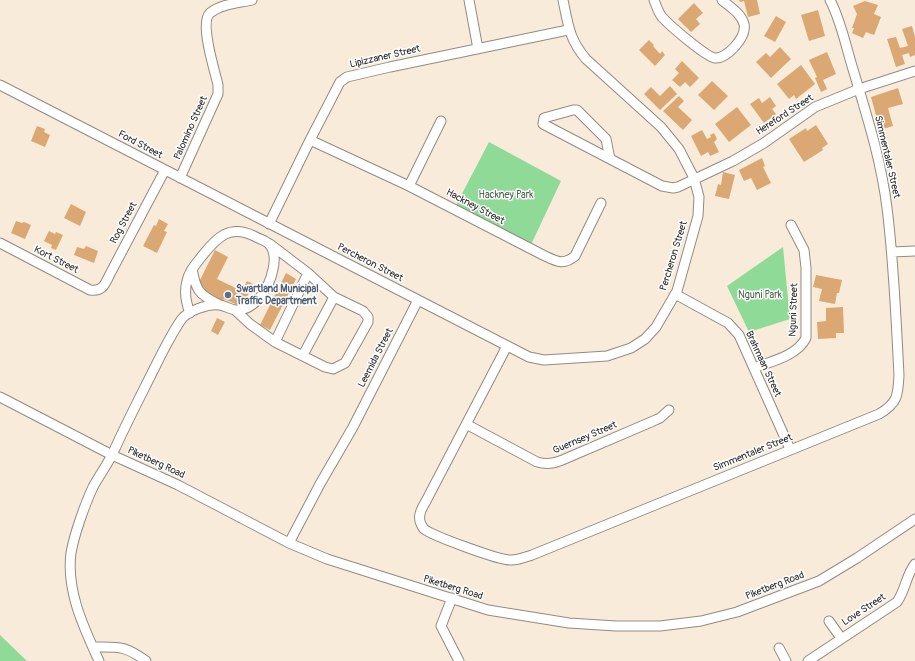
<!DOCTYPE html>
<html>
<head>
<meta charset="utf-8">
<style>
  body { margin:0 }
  canvas { display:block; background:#f8ebda }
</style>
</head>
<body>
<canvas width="915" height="661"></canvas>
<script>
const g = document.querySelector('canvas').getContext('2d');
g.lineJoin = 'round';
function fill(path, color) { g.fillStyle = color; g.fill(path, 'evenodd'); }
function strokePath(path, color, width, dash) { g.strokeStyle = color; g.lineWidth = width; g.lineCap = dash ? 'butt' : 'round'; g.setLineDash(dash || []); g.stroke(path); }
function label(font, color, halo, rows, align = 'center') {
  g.font = font + ' Pangolin,sans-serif'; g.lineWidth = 3; g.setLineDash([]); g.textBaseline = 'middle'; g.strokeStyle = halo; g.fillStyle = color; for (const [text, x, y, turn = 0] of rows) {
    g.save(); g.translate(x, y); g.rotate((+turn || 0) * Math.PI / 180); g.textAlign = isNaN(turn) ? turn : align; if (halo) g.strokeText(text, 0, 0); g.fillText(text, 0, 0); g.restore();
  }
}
fill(new Path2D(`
  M489 142 561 181 528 251 453 211Z
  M783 247 790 319 749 332 727 286Z
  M0 635 27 661H0Z`), '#8fda97');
fill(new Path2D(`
  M739 0H757L760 14 748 17 744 1 740 2Z
  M865 1 878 5 874 14 881 17 874 35 866 32 863 38 852 33 854 28H852L857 14 853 6Z
  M694 3 703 13 696 19 700 24 691 32 678 19Z
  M818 10 825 36 809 41 801 15Z
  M776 16 786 22 775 42 764 36Z
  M912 26 915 37V55L910 57 909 53 902 55 905 64 896 67 887 39 896 37 900 48 908 46 902 29Z
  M649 40 654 45 653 46 660 54 662 51 665 55 655 66 639 50Z
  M780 47 791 59 771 78 756 62 766 53 770 57Z
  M827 52 836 74 823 80 827 89 821 92 815 78 817 77 809 60Z
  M682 61 699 78 690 87 685 82 680 87 672 80 679 73 675 69Z
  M801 65 815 84 796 99 794 95 789 99 777 84Z
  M712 81 728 96 714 110 698 95Z
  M670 86 677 94 660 110 644 94 651 87 660 96Z
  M898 88 903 104 888 108 893 126 880 130 871 97Z
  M679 96 684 101 678 107 692 120 683 130 663 111Z
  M770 97 776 106 772 109 776 114 764 123 750 104 759 98 762 103Z
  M737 107 751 125 729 142 715 124Z
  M816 125 828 144 822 148 823 150 804 162 789 139 806 128 807 131Z
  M37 126 45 129 44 132 50 135 45 147 31 141Z
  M702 130 707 139 711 137 710 135 714 133 717 139 714 142 719 152 710 156 708 152 701 156 691 136Z
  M762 158 765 166 763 167 771 183 757 190 751 178 744 181 739 170Z
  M723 172 735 175 729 199 715 196 718 184 721 185Z
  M71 204 86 212 80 226 64 218Z
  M159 219 168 224 164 231 167 232 157 253 143 246 154 225 156 226Z
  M16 221 22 223 24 222 31 225 25 239 11 233Z
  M49 231 55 234 56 232 63 235 56 250 51 248 52 245 44 241Z
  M86 246 98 251 94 263 74 255 77 247 84 249Z
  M215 250 228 257 217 279 242 291 247 281 253 284 242 307 224 299 221 304 208 297 210 293 197 286Z
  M286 273 296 279 270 330 260 325Z
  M816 275 842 280 839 293H837L835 304 819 301 822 289 813 287Z
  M843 307 844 333H836V338L818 339 817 322 826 321V308Z
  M217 318 225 322 218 335 211 331Z`), '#dba873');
const minor = new Path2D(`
  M469 0 478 49
  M654 0C656 5 658 12 662 17 668 24 706 57 715 58 727 59 747 37 744 24 741 13 730 7 722 0
  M0 85 529 357 544 360 607 356 631 348 645 339 656 327 677 291 698 216 699 197 694 178 679 149 661 127 586 59C569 39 568 24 563 0
  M310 140 409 186 543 255C556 261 563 266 575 256L601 203
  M610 159 606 139 577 110H573L544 118 543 124 662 186 673 188 678 187 733 161 764 143 815 107 859 89 915 71
  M180 178 218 94V85C215 71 199 23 210 13 221 4 239 3 252 0
  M409 186 441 121
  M269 224 310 140 340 82 347 77 390 67 568 30
  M0 243 90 290C103 292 105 284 110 274L165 170
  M892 252 915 251
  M192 269C196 290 198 294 218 304
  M675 294 728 323 739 335 790 449
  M235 310 250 324 275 342 325 367 333 369 345 363 368 322V317L363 311 334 297 308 273 270 244
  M275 342 308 273
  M507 346 426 501C422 508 417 516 421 524 422 526 423 528 424 529 433 536 501 561 511 560 519 560 526 557 532 555L879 414C898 403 898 395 899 375 896 319 894 263 887 208 881 159 866 113 852 66 845 43 841 21 830 0
  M303 355 334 297
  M754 368C772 361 797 356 806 338V268L804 250 791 225
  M0 397 112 455 178 485 289 543 327 559 488 610 569 623 616 626H660L701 621 737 612 819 581 857 558 915 519
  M466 424 537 462C549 465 556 463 567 458L651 422 660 418 669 410
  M289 543 320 484 353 427 418 300
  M452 598 441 626 459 661
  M829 621 841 638
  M93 647C119 647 124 645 146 661
  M779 648 786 661
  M99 661C84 628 66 591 71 553 74 535 85 504 93 487 99 476 107 465 113 453 125 426 139 399 152 373 161 355 170 336 181 320 187 311 209 303 220 305 225 306 230 309 235 310 256 311 270 286 273 269 275 261 275 250 269 244 265 240 259 239 254 236 230 224 217 237 202 256 196 264 189 271 187 281 184 292 186 303 190 313
  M808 661 897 602C906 589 906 575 915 564`);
strokePath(minor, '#928b82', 11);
strokePath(minor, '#fff', 9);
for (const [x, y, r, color] of [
  [228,295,4,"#5c6f8a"]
]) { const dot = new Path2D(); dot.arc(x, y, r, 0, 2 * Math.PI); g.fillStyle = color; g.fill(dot); strokePath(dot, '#fff', 1.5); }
label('10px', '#2b2b2b', '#fff', [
  ["Lipizzaner Street",385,57,-13],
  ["Hereford Street",785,115,-33],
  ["Palomino Street",191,128,-66],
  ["Ford Street",140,145,28],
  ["Simmentaler Street",887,157,77],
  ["Hackney Street",475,207,28],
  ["Rog Street",124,223,-62],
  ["Percheron Street",674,256,-73],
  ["Kort Street",56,260,27],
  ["Percheron Street",370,263,27],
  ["Nguni Street",794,310,-88],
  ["Leemida Street",376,358,-63],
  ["Brahmaan Street",763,364,65],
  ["Guernsey Street",585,438,-23],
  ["Simmentaler Street",753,453,-22],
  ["Piketberg Road",156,463,25],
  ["Piketberg Road",775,586,-21],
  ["Piketberg Road",453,588,17],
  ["Love Street",864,610,-33]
]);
label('10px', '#49604b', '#fff', [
  ["Hackney Park",506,195],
  ["Nguni Park",760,295]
]);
label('bold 10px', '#4e5e75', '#fff', [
  ["Swartland Municipal",236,289],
  ["Traffic Department",236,301]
], 'left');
</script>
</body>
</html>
